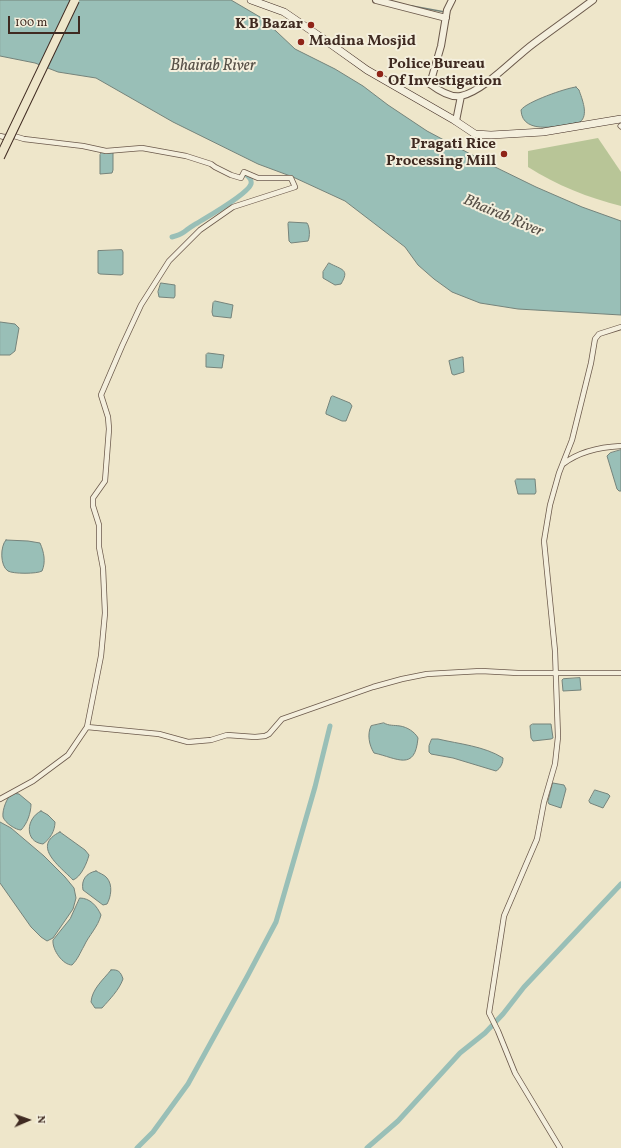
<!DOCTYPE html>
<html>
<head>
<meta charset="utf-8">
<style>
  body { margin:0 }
  #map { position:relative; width:621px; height:1148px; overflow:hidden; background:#eee6ca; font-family:Vollkorn,serif }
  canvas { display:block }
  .north { position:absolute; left:8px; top:1100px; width:40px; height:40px; -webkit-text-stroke:3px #f4efdd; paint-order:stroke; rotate:88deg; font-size:11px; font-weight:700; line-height:16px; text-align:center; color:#3f2a21 }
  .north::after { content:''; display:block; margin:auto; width:14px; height:18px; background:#3f2a21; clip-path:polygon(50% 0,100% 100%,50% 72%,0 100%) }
  .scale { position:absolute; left:8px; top:16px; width:72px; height:18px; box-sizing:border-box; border:2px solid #3f2a21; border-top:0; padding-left:5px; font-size:12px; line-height:14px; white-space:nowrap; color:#3f2a21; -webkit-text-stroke:3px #f4efdd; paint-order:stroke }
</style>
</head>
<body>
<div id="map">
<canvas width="621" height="1148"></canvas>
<div class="north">N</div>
<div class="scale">100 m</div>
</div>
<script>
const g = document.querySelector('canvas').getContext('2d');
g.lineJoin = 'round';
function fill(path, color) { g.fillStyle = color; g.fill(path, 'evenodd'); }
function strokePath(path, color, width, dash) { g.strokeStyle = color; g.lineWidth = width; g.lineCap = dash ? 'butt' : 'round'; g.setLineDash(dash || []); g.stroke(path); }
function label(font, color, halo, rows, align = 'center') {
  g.font = font + ' Vollkorn,serif'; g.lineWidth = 4; g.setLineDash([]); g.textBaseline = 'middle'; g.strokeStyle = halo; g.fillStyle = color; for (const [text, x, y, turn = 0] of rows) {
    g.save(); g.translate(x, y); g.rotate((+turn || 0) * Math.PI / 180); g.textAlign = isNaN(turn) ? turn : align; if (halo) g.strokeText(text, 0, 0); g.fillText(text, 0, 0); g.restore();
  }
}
fill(new Path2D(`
  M598 138 621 172V206C589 198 556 185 528 167V151Z`), '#b8c597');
const water = new Path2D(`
  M0 0H231L260 17 277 32 295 49 335 69 363 86 388 105 427 131 491 165 536 187 582 207 621 221V315L518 309 480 303 452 292 434 279 418 265 405 247 345 201 293 177 258 164 173 122 96 78 58 72 35 63 0 56Z
  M576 87 579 90C582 99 589 115 580 122 564 125 522 137 521 110 526 102 566 88 576 87Z
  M102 152H113V170L112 173 100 174V155Z
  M289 222 307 223C310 227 310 237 308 241L291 243 289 241 288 224Z
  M122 250 123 252V274L121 275 100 274 98 273V251Z
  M329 263C342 270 350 269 341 284L335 285 323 278V272Z
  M161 283 175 285V296L174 298 159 297 158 292Z
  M215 301 233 305 231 318 213 316 212 312 213 303Z
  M0 322 15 324 19 328 15 351 10 355H0Z
  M208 353 224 355 222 368 206 367V355Z
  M462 357H463L464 372 454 375 452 374 449 361Z
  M333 396 350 403 352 406 346 421H342L326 414V412L331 397Z
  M621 450V491H619L617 489 607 456 610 453Z
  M517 479H535L536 492 535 494H518L515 481Z
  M6 540 28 541 40 543C44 552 46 562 42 571 37 574 13 574 8 571 0 566 0 546 6 540Z
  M580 678 581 690 563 691 562 680 563 679Z
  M384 723C389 726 394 725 400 726 407 727 415 732 418 738 415 772 397 758 374 753 369 745 367 734 371 726Z
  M533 724H551L553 738 551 739 533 741 531 738 530 726Z
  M432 739H438C459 744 484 746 503 758 503 763 501 768 496 771L453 758 431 754 429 752V746Z
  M553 783 564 785 566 789 561 808 549 804 548 802Z
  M595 790 608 794 610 796 603 808 590 803 589 801Z
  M12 793 19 794 31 804C31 813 27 824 21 830 16 830 5 823 3 817 2 810 7 797 12 793Z
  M41 811 48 815 55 822C55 831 50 839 43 844 24 842 26 818 41 811Z
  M0 822 11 828 44 856 65 877 74 888 76 898 73 909 53 938 47 941 41 937 31 927 0 883Z
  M60 832 85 850 89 855C87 863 81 877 73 880 61 867 30 846 60 832Z
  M96 871C99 873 105 875 107 878 113 885 111 897 107 904L103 905 83 890C81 880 86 873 96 871Z
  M80 898C90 898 97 906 101 915 98 927 89 935 84 946 80 953 78 959 72 965 63 965 52 950 53 940L70 919Z
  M111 970C118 969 121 972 123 979 119 990 110 999 102 1008H95L91 1002C92 989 103 980 111 970Z`);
fill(water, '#99bfb7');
strokePath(water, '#75837b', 1);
strokePath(new Path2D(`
  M412 6 445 12`), '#75837b', 1.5);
strokePath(new Path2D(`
  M172 237C176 236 180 235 184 232 187 230 190 227 194 225 205 218 247 195 251 184 252 179 249 177 245 174
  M137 1148 153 1132 188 1084 248 975 276 922 315 787 330 726
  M367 1148 398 1121 460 1053 485 1033 503 1014 524 987 621 884`), '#99bfb7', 5);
const pedestrian = new Path2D(`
  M621 125 620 126 621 127`);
const minor = new Path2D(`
  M0 136 4 137 14 136 24 139 83 146 106 151 142 148 186 156 211 164 215 167 231 175 241 178 244 172 258 178H291L295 187 233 207 200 230 169 261 141 305 122 346 101 395 108 417 109 429 105 481 93 498V506L99 525V547L103 568 105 613 101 656 87 727 68 755 33 781 0 799
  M563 464C580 451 600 447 621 446
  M87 727 159 734 188 742 211 740 227 735 255 737 265 736 269 734 282 719 373 687 402 679 427 674 481 671 518 673H621
  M560 1148 515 1073 498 1031 489 1013 504 916 537 839 544 802 555 764 558 737 555 651 544 541 550 505 559 473 572 440 591 363 595 339 599 334 621 327`);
const tertiary = new Path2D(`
  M376 0 446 18
  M452 0 447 10 441 46 430 84C438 90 451 98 461 96 484 91 514 58 533 44 553 29 573 15 593 0
  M456 121 461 96`);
const secondary = new Path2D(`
  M251 0 284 12 325 40 367 70 454 120 475 134 491 135 543 132 621 119`);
strokePath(pedestrian, '#6b594b', 5);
strokePath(minor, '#6b594b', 6);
strokePath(tertiary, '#6b594b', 8);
strokePath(secondary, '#3f2a21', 8);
strokePath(pedestrian, '#f4efdd', 3.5);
strokePath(minor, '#f4efdd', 4.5);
strokePath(tertiary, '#f4efdd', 6);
strokePath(secondary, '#f4efdd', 7);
const trunkBridge = new Path2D(`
  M0 157 75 0`);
strokePath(trunkBridge, '#3f2a21', 10, []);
strokePath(trunkBridge, '#eee6ca', 8);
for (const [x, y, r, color] of [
  [311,25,4,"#8f2418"],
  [301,42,4,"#8f2418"],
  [380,74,4,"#8f2418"],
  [504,154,4,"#8f2418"]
]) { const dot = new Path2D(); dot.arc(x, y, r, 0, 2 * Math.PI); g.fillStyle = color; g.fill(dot); strokePath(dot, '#f4efdd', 1.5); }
label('bold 15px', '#3f2a21', '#f4efdd', [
  ["K B Bazar",303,25],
  ["Madina Mosjid",309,42,"left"],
  ["Police Bureau",388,65,"left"],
  ["Of Investigation",388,82,"left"],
  ["Pragati Rice",496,145],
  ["Processing Mill",496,162]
], 'right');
label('italic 16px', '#564f46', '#f4efdd', [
  ["Bhairab River",213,67],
  ["Bhairab River",503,217,23]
]);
</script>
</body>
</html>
